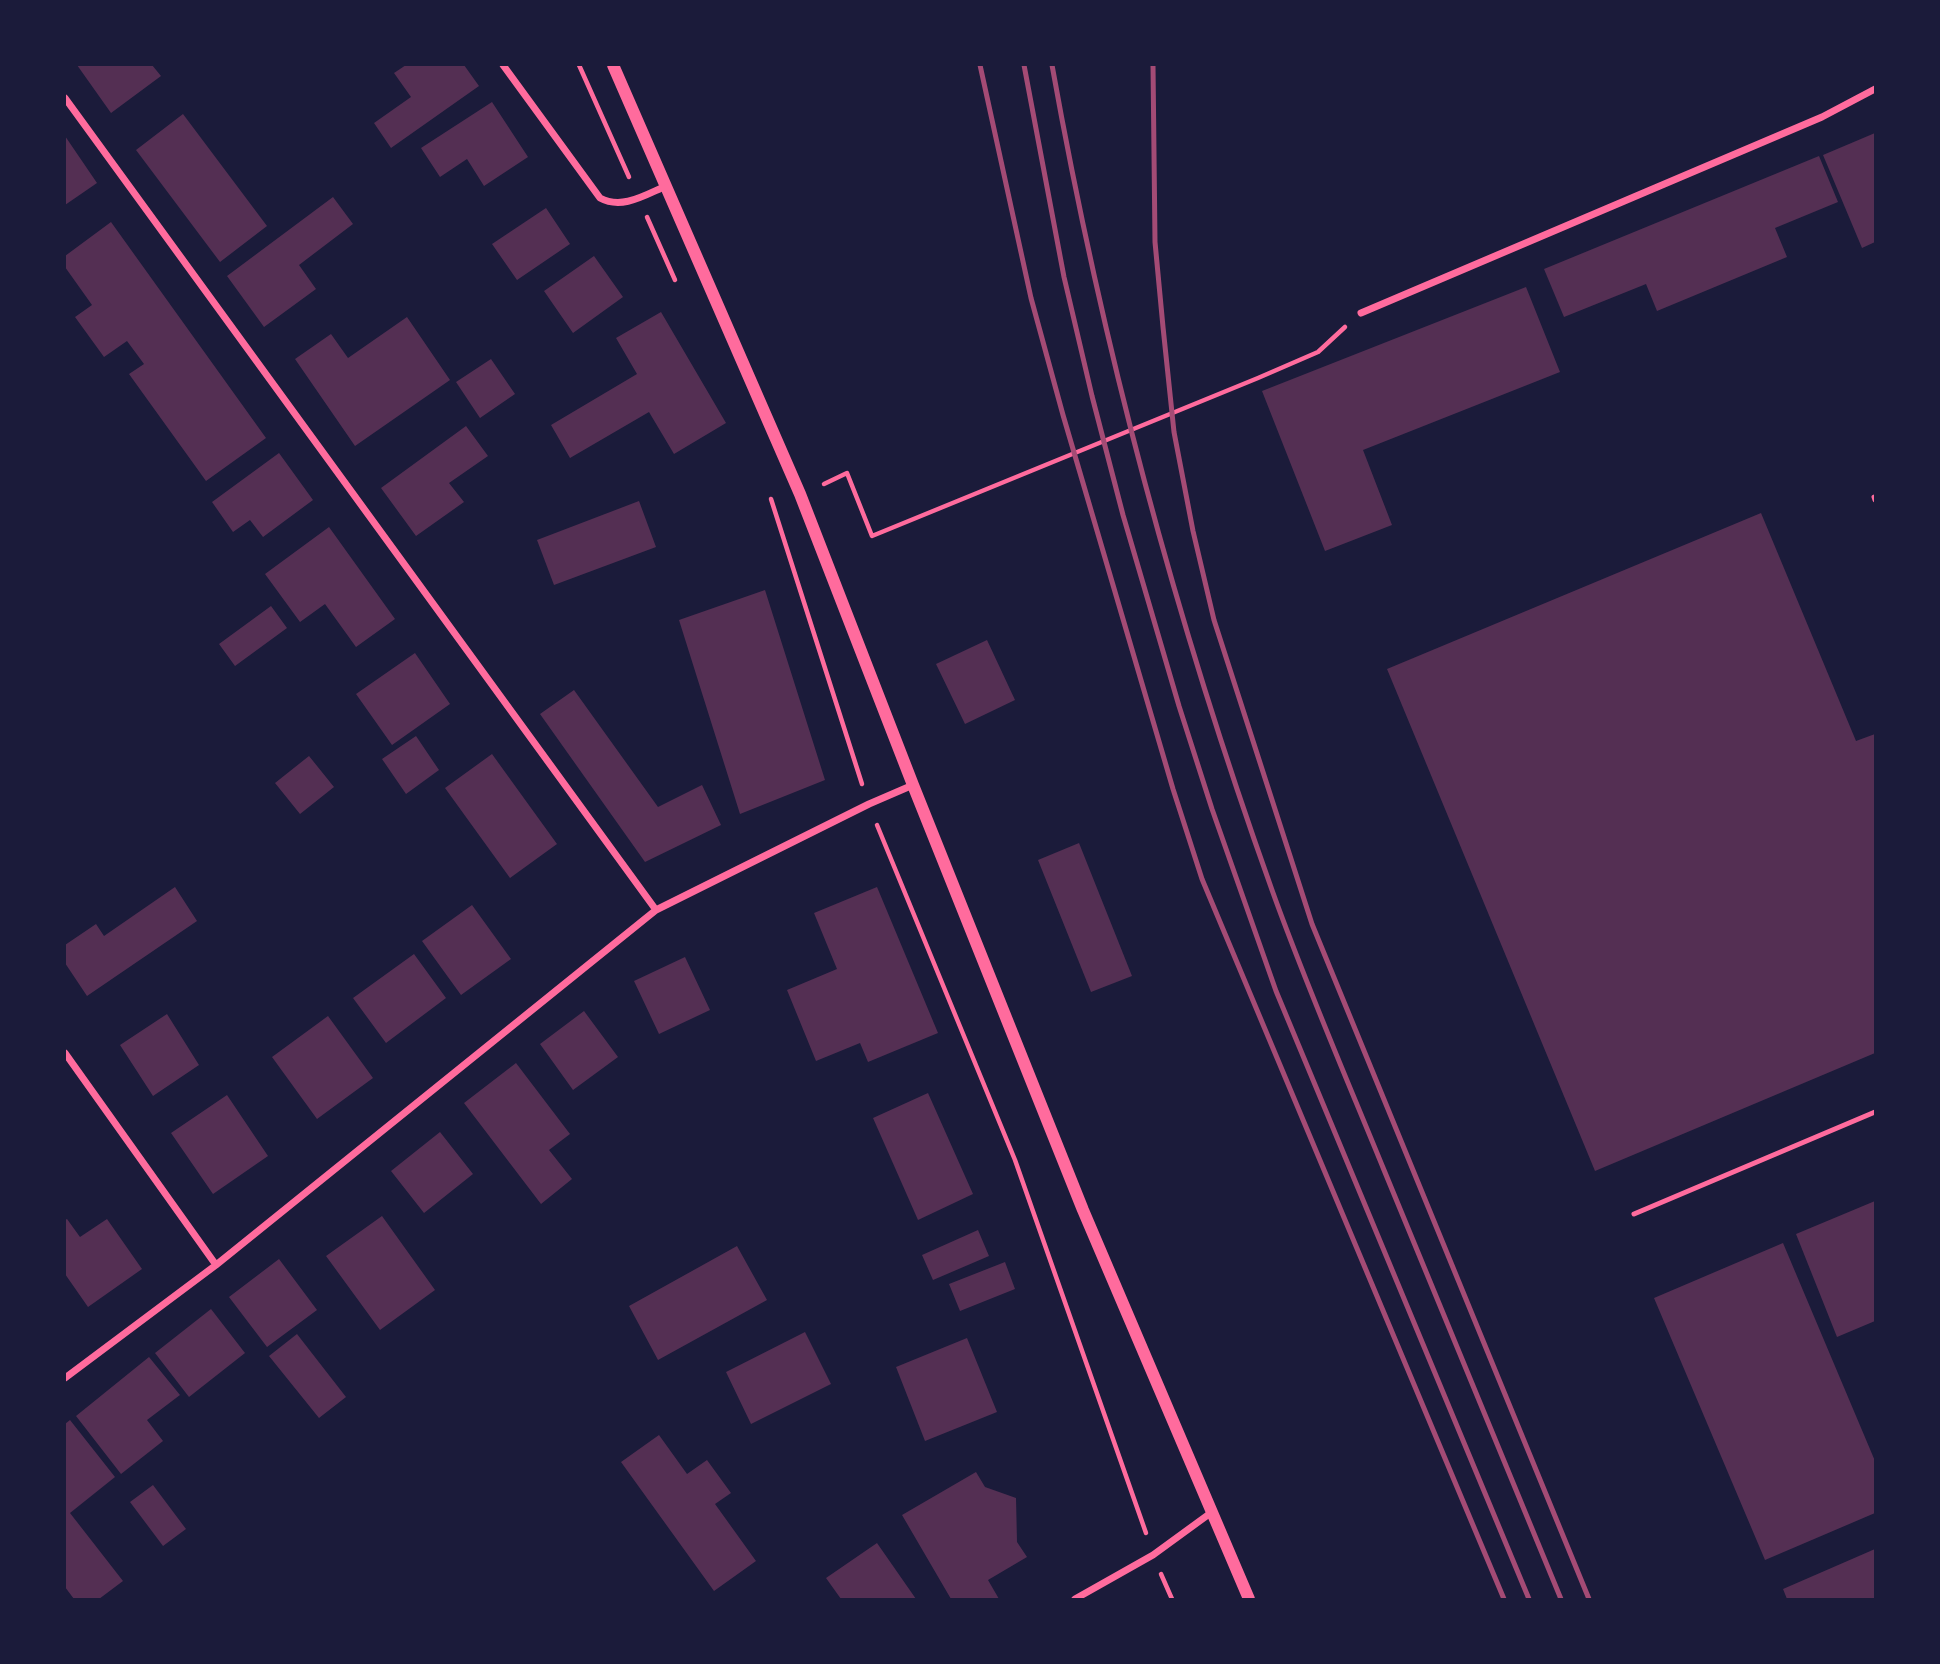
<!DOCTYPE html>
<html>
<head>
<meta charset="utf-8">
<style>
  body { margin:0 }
  #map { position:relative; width:1940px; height:1664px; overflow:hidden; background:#1b1b3a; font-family:Literata,serif }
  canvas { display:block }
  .frame { position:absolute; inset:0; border:66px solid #1b1b3a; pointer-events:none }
</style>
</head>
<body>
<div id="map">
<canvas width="1940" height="1664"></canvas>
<div class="frame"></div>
</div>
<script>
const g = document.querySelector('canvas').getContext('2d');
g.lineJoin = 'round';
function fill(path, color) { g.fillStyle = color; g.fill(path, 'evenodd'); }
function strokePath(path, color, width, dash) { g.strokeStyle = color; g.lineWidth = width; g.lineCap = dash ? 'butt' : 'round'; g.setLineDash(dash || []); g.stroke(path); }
fill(new Path2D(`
  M77 65H152L161 76 111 113Z
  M406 65H464L479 86 391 148 374 123 411 97 394 73Z
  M492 102 528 157 484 186 467 159 440 177 421 148Z
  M183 114 267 226 220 262 136 150Z
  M1875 133V242L1862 248 1823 155Z
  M65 136 97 183 65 205Z
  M1819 156 1838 202 1775 228 1787 257 1657 311 1646 284 1564 317 1544 269Z
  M333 197 353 224 299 265 316 289 264 327 227 276Z
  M546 208 570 244 517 280 492 244Z
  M111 222 266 438 206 481 129 374 144 364 127 341 104 357 75 317 92 305 65 267V256Z
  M594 256 623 297 573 333 544 291Z
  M1526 287 1560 372 1363 450 1392 525 1325 551 1262 391Z
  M661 312 726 423 674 454 649 412 570 458 551 425 637 374 616 338Z
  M407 317 450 380 355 446 295 359 331 334 348 358Z
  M491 359 515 394 480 418 456 382Z
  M466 426 488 456 449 483 464 502 416 536 381 488Z
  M279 453 313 500 263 537 250 520 233 532 212 502Z
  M639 501 656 547 554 585 537 540Z
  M1761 513 1856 741 1875 734V1053L1595 1171 1387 669Z
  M329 527 395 619 356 647 325 604 300 622 265 574Z
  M765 590 825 780 740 814 679 620Z
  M271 606 287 628 235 666 219 644Z
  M987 640 1015 700 965 724 936 664Z
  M415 653 450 704 392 745 356 694Z
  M574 690 658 807 702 785 721 825 645 862 540 714Z
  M416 736 439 770 406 794 382 759Z
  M492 754 557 844 510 878 445 788Z
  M309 756 334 787 300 814 275 783Z
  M1079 843 1132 976 1091 992 1038 860Z
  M175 887 197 921 87 996 65 963V945L96 924 104 936Z
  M877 887 938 1033 868 1062 860 1043 816 1061 787 990 837 969 814 913Z
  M472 905 511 959 461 995 422 941Z
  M414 954 446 998 386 1043 353 998Z
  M685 957 710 1010 659 1034 634 981Z
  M584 1011 618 1057 573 1090 540 1044Z
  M167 1014 199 1065 153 1096 120 1045Z
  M328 1016 373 1078 317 1119 272 1057Z
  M516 1063 570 1134 549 1150 572 1179 541 1204 464 1103Z
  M928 1093 973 1194 918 1220 873 1118Z
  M227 1095 268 1156 213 1194 171 1133Z
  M440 1132 473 1174 424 1213 391 1171Z
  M1875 1201V1321L1837 1337 1796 1234Z
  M382 1216 435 1290 380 1330 326 1256Z
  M67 1219 80 1237 107 1219 142 1269 88 1307 65 1274V1220Z
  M978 1230 989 1256 933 1280 922 1255Z
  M1783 1243 1875 1461V1513L1765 1560 1654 1298Z
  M737 1246 767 1300 658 1360 629 1306Z
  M279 1259 317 1310 267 1347 229 1297Z
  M1005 1262 1015 1289 960 1311 949 1284Z
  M211 1309 245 1353 189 1397 155 1353Z
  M805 1332 831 1384 751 1424 726 1372Z
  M297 1334 346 1397 319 1418 269 1356Z
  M967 1338 997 1412 925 1441 896 1367Z
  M149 1357 180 1395 147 1420 163 1441 121 1474 76 1416Z
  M70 1420 115 1477 70 1513 123 1581 99 1599H74L65 1587V1424Z
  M659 1435 687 1474 707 1460 731 1493 715 1504 756 1561 714 1591 621 1462Z
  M976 1472 985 1487 1016 1498 1017 1542 1027 1557 988 1580 999 1599H951L902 1515Z
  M153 1485 186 1529 163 1546 130 1502Z
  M877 1543 916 1599H841L826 1578Z
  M1875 1549V1599H1787L1783 1589Z`), '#542f53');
strokePath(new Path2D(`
  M579 65 629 177
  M647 217 675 280
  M824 484 847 473 872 536 1258 378 1318 352 1345 327
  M771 499 862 784
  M877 825 1015 1160 1146 1533
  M1161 1574 1172 1599`), '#ff6b9d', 4.5);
strokePath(new Path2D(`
  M1874 497 1875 500
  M1634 1214 1875 1112`), '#ff6b9d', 5);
strokePath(new Path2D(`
  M503 65 600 198C622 210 645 195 666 186
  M65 98 656 910
  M1361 313 1822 117 1875 89
  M65 1053 216 1265
  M65 1378 216 1265 656 910 869 804 913 785
  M1075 1599 1153 1555 1212 1512`), '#ff6b9d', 7);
strokePath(new Path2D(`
  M613 65 800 494 913 785 1083 1210 1249 1599`), '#ff6b9d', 12);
strokePath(new Path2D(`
  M980 65 1031 298 1063 415 1173 789 1202 879 1504 1599
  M1024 65 1064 277 1092 396 1123 515 1179 706 1212 809 1276 991 1529 1599
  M1052 65C1102 345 1176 622 1272 890 1306 985 1346 1077 1384 1170 1443 1313 1502 1456 1561 1599
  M1153 65 1155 242 1163 327 1174 432 1193 531 1214 620 1312 924 1589 1599`), '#a44b75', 5);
</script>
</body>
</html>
